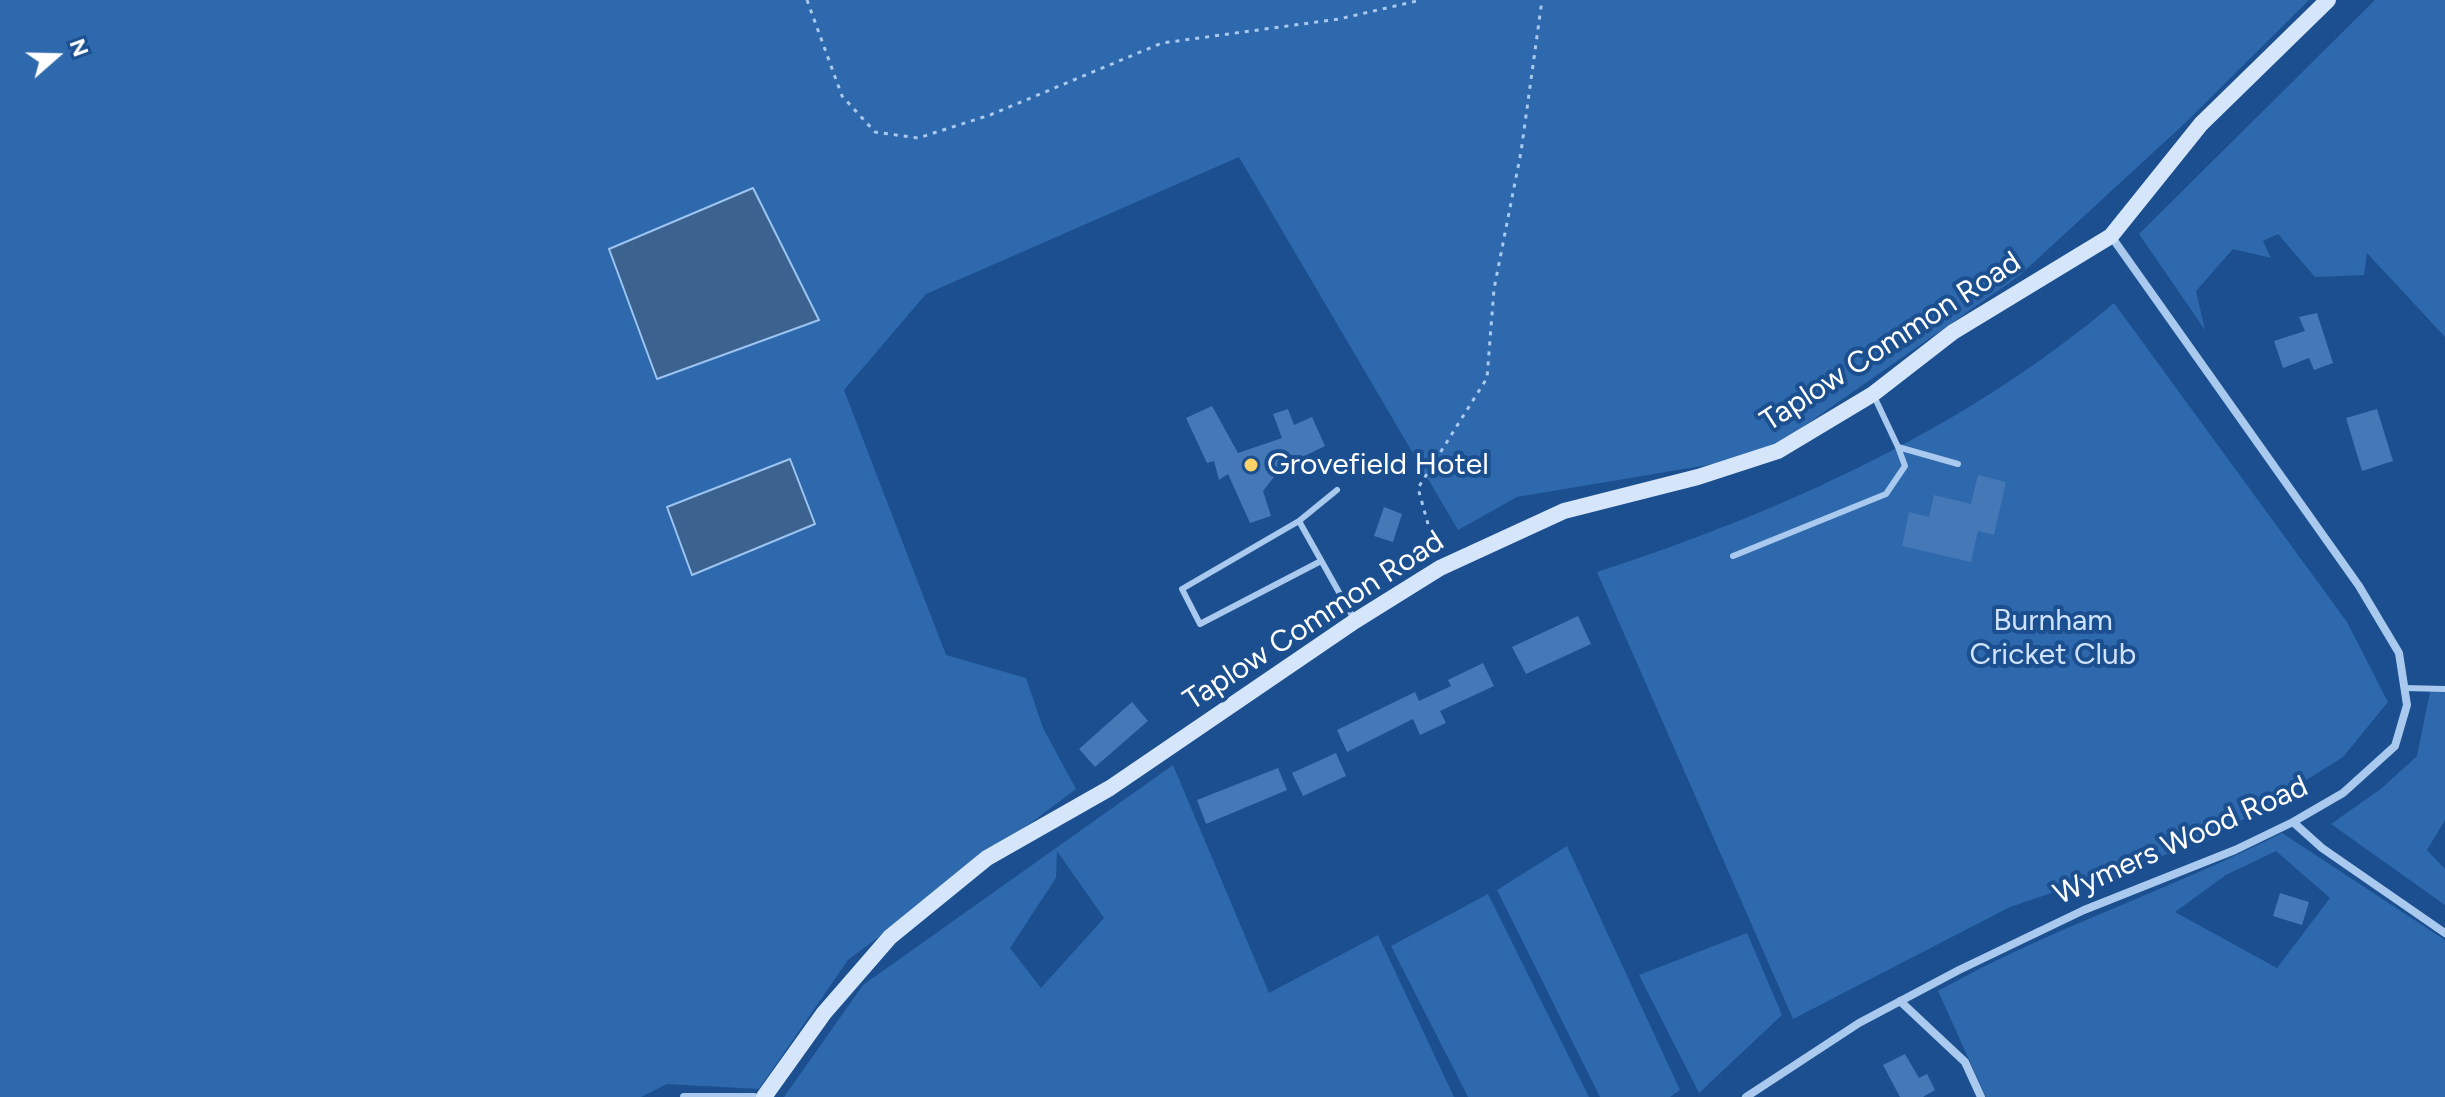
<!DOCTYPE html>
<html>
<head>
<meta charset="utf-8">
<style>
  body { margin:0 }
  #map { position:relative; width:2445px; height:1097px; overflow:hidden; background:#1b4f8f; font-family:Figtree,sans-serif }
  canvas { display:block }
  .north { position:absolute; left:16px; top:16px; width:80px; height:80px; -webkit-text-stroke:6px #1b4f8f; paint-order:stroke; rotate:70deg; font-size:22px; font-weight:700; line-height:32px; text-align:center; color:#fff }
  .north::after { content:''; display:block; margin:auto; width:28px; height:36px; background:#fff; clip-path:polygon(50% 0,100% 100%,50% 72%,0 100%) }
</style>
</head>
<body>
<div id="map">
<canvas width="2445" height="1097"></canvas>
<div class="north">N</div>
</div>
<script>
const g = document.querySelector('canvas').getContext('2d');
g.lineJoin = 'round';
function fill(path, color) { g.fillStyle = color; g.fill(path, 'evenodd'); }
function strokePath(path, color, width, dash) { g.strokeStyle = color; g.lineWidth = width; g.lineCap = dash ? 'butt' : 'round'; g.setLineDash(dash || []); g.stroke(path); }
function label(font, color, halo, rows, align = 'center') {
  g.font = font + ' Figtree,sans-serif'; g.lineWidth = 8; g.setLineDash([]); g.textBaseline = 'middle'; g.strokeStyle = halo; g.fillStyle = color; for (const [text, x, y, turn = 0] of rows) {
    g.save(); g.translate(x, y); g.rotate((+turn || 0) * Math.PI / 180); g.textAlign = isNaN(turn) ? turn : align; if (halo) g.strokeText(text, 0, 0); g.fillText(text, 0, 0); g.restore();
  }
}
fill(new Path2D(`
  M0 0H2309L2184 124 2019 276 1761 456 1517 497 1458 530 1239 157 926 294 844 390 946 655 1026 678 1043 728 1076 789 848 960 759 1089 667 1084 641 1097H0Z
  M2375 0H2445V337L2367 253 2364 275 2315 277 2278 234 2263 241 2271 258 2233 249 2196 291 2205 330 2139 234Z
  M2114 303 2347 622 2388 702 2343 757 2212 839 2010 907 1793 1019 1597 572C1782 512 1965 429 2114 303Z
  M2431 687H2445V820L2427 850 2445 869V905L2331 824 2382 788 2417 756Z
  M1173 765 1269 993 1378 935 1454 1097H784L863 985ZM1057 851 1104 918 1041 988 1010 948 1056 878Z
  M2282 833 2445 940V1097H1986L1938 991C2048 929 2170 890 2282 833ZM2276 851 2330 898 2277 968 2175 912 2226 875Z
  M1567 846 1680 1090 1670 1097H1600L1497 890Z
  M1488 894 1589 1097H1468L1391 946Z
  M1747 933 1782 1015 1699 1093 1639 975Z`), '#2e69ad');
const water = new Path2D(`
  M753 188 819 320 657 379 609 249Z
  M790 459 815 524 692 575 667 507Z`);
fill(water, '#3c6290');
strokePath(water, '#9cc4f0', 2);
fill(new Path2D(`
  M2317 313 2333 363 2314 370 2309 358 2283 368 2274 341 2305 331 2299 317Z
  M1212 406 1238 453 1282 438 1273 414 1288 409 1294 425 1312 417 1325 446 1282 467 1263 491 1271 516 1250 523 1228 474 1219 480 1214 461 1207 463 1186 418Z
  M2377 409 2393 461 2362 471 2346 418Z
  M1978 475 2006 482 1994 535 1978 531 1971 562 1902 546 1909 512 1929 517 1934 495 1971 504Z
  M1384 507 1402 514 1393 542 1374 536Z
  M1578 616 1591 644 1526 674 1512 647Z
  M1483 663 1494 686 1440 711 1446 723 1420 735 1413 719 1347 752 1337 730 1415 692 1419 701 1451 686 1448 680Z
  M1132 702 1148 721 1095 767 1079 749Z
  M1336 753 1346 776 1303 796 1292 773Z
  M1278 768 1287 790 1206 824 1197 800Z
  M2280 893 2309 902 2302 925 2273 916Z
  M1905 1054 1919 1078 1927 1074 1935 1090 1923 1097H1900L1883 1065Z`), '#4478b7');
strokePath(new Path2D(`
  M807 0 842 96 875 132 918 138 990 115 1162 43 1339 19 1421 0
  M1436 553 1418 488 1487 378 1494 289 1521 152 1542 0`), '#a9c9ee', 3, [4, 6]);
strokePath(new Path2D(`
  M1873 394 1898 447 1958 464
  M1299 521 1354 619
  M1733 556 1886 494 1905 466 1898 447
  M1321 561 1200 624 1182 589 1299 521 1337 490
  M2404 688 2445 689`), '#a9c9ee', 6);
strokePath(new Path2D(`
  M2293 822 2322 848 2445 933
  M1900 1001 1965 1062 1981 1097
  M684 1097H754
  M1746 1097 1859 1023 1959 970 2084 910 2235 850 2293 822 2343 793 2395 746 2407 705 2399 653 2359 586 2111 236`), '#a9c9ee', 8);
strokePath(new Path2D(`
  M764 1097 824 1013 890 937 987 858 1110 788 1355 621 1440 568 1564 511 1698 477 1778 451 1873 394 1953 332 2111 236 2201 124 2328 0`), '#d6e6fa', 16);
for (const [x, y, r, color] of [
  [1251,465,8,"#ffd166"]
]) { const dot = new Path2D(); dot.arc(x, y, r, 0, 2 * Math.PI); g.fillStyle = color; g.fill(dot); strokePath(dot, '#1b4f8f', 3); }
label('30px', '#fff', '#1b4f8f', [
  ["Taplow Common Road",1891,342,-33],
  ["Taplow Common Road",1314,621,-33],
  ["Wymers Wood Road",2181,841,-24]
]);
label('30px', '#fff', '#1b4f8f', [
  ["Grovefield Hotel",1267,465]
], 'left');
label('30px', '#cfe3fa', '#1b4f8f', [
  ["Burnham",2053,621],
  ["Cricket Club",2053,655]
]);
</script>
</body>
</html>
